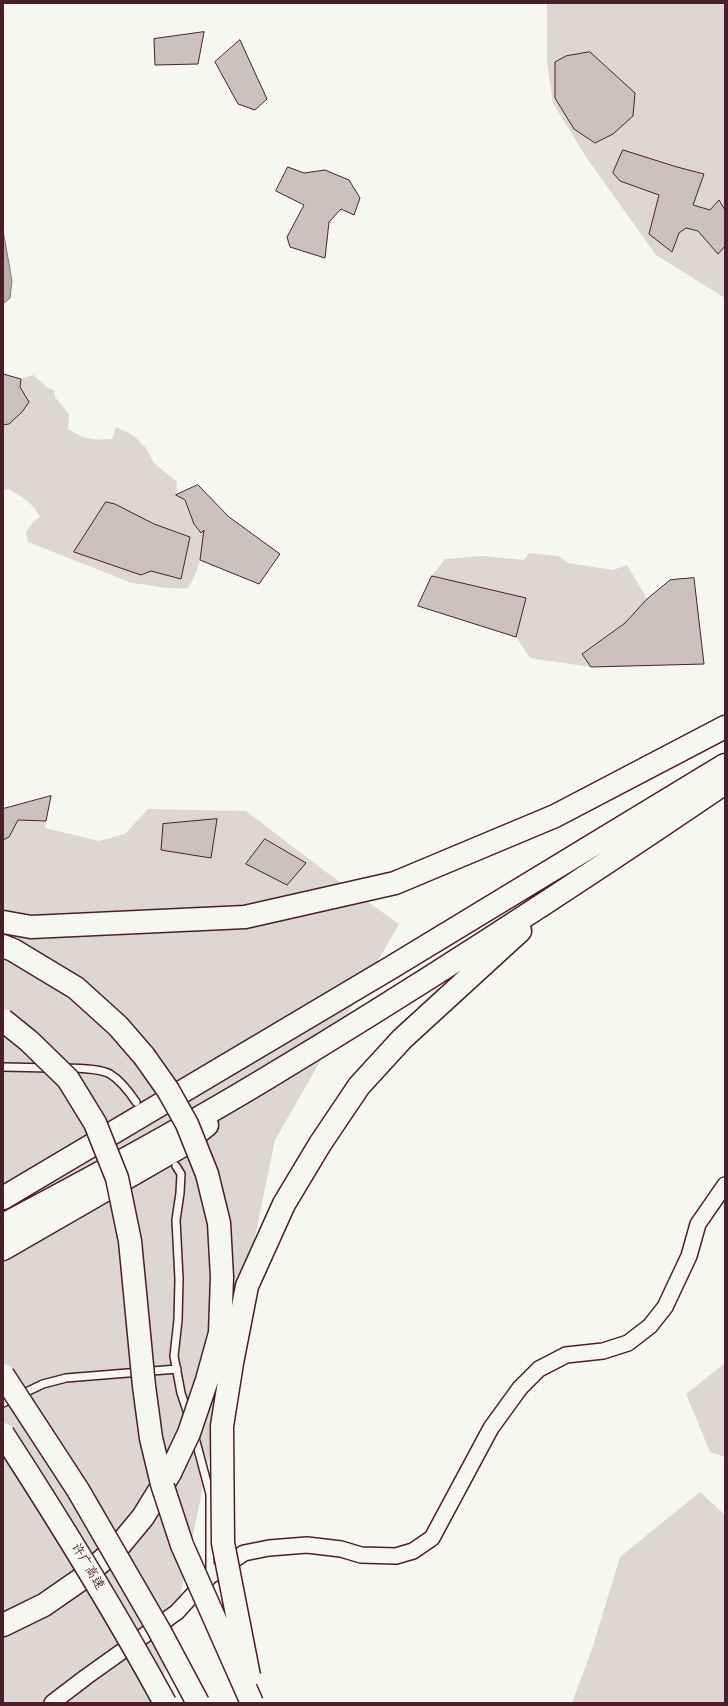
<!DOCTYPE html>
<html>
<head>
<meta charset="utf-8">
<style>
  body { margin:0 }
  #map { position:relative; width:728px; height:1706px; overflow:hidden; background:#f6f6f2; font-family:"Architects Daughter",sans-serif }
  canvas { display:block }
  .frame { position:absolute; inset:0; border:4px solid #4a1f2b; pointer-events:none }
</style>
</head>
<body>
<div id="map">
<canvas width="728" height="1706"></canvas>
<div class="frame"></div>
</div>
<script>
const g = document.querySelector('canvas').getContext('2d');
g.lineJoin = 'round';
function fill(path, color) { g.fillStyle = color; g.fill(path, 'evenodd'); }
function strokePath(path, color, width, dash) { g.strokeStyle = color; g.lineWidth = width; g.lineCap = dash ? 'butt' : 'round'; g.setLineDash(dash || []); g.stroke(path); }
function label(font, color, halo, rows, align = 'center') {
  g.font = font + ' "Architects Daughter","LXGW WenKai TC",sans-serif'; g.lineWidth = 3.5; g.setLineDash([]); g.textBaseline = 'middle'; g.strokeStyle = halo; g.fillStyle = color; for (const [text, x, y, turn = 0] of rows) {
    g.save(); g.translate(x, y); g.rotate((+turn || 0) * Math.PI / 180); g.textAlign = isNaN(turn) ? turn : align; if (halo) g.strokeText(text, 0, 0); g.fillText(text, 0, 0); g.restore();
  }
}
fill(new Path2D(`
  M547 3H725V298L656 255 586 157 553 103 547 62Z
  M33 375 48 388 54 390 55 397 69 414 68 429C86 440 91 440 112 439L116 427 134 436 146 448 154 463 177 482 176 495H180C189 505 192 521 201 533L204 530C203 552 200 569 188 588 169 590 151 585 132 583L28 542 26 532 34 521 40 517C33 503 21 496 9 489L3 490V425C14 422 22 412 29 402L20 387 21 379Z
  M529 553 558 556 568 563 613 570 627 565 647 599 625 623 582 653 591 667 530 658 516 637 526 598 432 576 445 559 482 556 524 560Z
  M148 809 246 811 326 872 399 924 275 1140 158 1703H3V840L9 837 18 820 46 821 45 828 99 841 125 834Z
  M725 1363V1457L710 1452 686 1394Z
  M700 1492 725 1515V1703H572L593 1646 620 1557Z`), '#ddd6d5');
const water = new Path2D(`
  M3 230 12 281 10 298 3 304Z`);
fill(water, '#bbadae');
strokePath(water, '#8e747a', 1);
const building = new Path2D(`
  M204 32 198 64 155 65 154 39Z
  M240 40 267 99 255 110 238 104 215 62Z
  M590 52 635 93 633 116 613 134 595 143 574 129 555 98V62L566 56Z
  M623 150 677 167 704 174 693 205 710 210 719 200 725 210V246L718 254 698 231 686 228 679 233 672 252 649 234 659 195 620 181 613 173Z
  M288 167 304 173 325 170 349 180 360 198 354 215 341 209 329 222 325 258 290 247 287 237 304 205 276 191Z
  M3 374 21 379 20 387 29 402 22 412 9 424 3 425Z
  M198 485 229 517 280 554 259 584 200 560 204 530 201 533 194 524 185 500 176 495Z
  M106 502 115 504 154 524 190 537 181 579 151 571 141 575 74 552Z
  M432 576 526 598 516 637 418 606Z
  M694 578 704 664 591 667 582 654 625 623 647 599 670 580Z
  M51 796 46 821 18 820 9 837 3 840V809Z
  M217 819 211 858 161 850 163 824Z
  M265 839 306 863 287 885 246 864Z`);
fill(building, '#ccc1c0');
strokePath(building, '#4a1f2b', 1);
const lane = new Path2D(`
  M3 1067 51 1068
  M63 1068C76 1068 99 1068 110 1074 120 1080 130 1093 136 1102
  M176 1166 181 1174 180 1193 176 1220 179 1279 178 1320 174 1356 181 1393 189 1417
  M3 1403 43 1384 66 1378 177 1369
  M194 1434 210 1494V1576`);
const street = new Path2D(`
  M52 1703 86 1677 177 1612 210 1576 244 1553 269 1548 307 1545 341 1549 361 1555 396 1556 413 1551 432 1538 491 1428 520 1388 539 1369 566 1355 603 1351 628 1343 650 1326 665 1307 689 1256 698 1224 725 1185`);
const highway = new Path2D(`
  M3 922 31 927 245 917 395 883 555 816 725 727
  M3 946 13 950 76 988 118 1026 144 1056
  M320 1144 359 1086 402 1039 520 931
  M3 1198 392 967 725 765
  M3 1225C92 1178 181 1130 267 1078 423 984 575 885 725 783
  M3 1249 180 1147 207 1125
  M3 1625 44 1605 80 1580 119 1546 143 1517 170 1473`);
strokePath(lane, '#4a1f2b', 10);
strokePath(street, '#4a1f2b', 18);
strokePath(highway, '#4a1f2b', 25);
strokePath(lane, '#f6f6f2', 7);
strokePath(street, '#f6f6f2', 15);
strokePath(highway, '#f6f6f2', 22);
const highwayBridge = new Path2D(`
  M3 1020 29 1041 68 1079 95 1123 117 1178 130 1241 144 1386 151 1438 162 1484 182 1545 252 1703
  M144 1056 168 1090 187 1124 207 1174 219 1223 222 1277 220 1333 207 1380 189 1433 170 1473
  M3 1375 78 1490 159 1630 198 1703
  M3 1434C60 1522 115 1611 165 1703
  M249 1676 223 1543 222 1426 232 1363 247 1286 284 1204 320 1144`);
strokePath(highwayBridge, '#4a1f2b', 25, []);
strokePath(highwayBridge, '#f6f6f2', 22);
label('13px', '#4a1f2b', '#f6f6f2', [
  ["许广高速",87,1567,59]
]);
</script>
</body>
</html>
